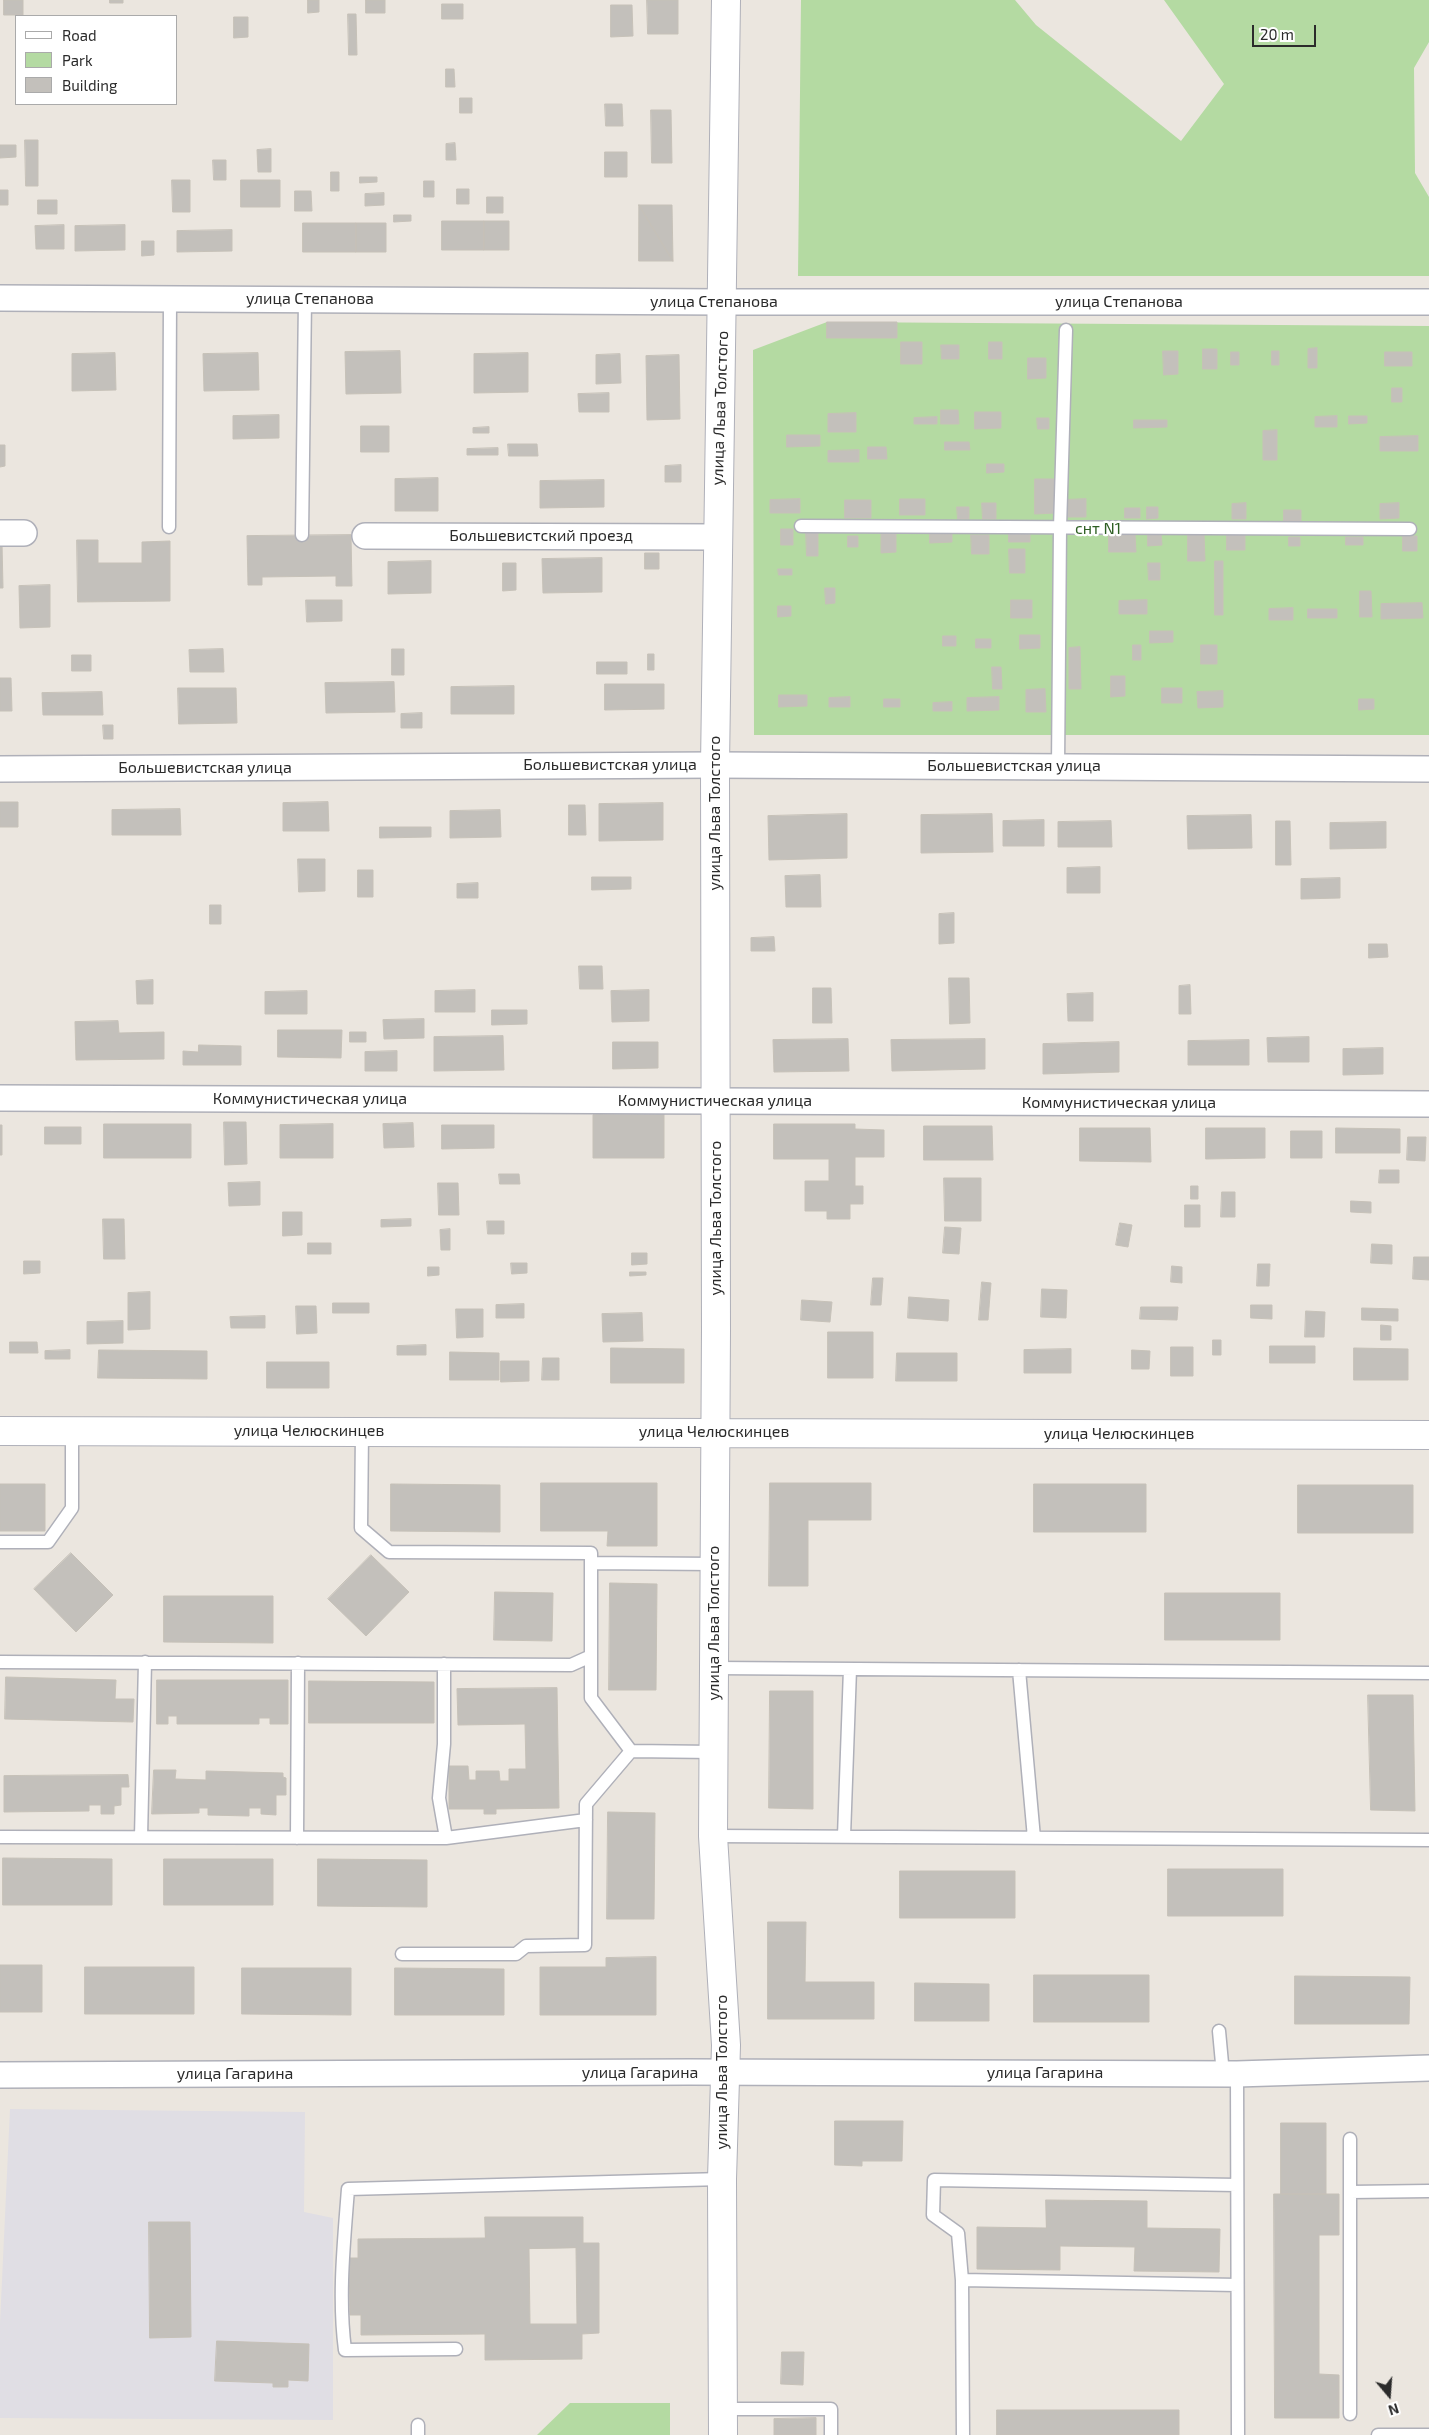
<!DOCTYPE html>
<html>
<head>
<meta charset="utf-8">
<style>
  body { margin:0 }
  #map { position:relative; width:1429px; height:2435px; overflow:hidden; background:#ebe6df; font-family:"Exo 2",sans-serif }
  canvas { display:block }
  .legend { position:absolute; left:15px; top:15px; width:162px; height:90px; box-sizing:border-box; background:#fff; border:1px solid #aaa; margin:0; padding:6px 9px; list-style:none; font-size:15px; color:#2b2b2b }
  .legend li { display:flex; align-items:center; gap:10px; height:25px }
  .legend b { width:25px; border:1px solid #aaa }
  .north { position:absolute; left:1364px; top:2370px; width:50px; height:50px; -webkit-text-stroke:4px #fff; paint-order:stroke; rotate:162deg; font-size:14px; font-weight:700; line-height:20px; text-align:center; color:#2b2b2b }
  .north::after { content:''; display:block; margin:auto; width:18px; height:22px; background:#2b2b2b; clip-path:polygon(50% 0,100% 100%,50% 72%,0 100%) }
  .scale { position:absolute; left:1252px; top:25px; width:64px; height:22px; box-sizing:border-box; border:2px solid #2b2b2b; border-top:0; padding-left:6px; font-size:15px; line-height:18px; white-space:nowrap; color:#2b2b2b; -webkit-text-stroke:4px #fff; paint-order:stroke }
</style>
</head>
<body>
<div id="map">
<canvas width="1429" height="2435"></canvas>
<ul class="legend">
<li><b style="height:6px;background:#fff"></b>Road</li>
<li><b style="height:14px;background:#b4daa2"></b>Park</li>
<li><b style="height:14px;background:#c3c0bb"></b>Building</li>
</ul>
<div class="north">N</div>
<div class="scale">20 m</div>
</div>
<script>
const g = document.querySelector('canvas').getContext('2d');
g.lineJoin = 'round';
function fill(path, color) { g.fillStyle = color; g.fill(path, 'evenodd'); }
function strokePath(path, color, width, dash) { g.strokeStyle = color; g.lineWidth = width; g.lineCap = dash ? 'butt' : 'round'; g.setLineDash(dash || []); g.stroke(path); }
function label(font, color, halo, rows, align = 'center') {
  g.font = font + ' "Exo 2",sans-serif'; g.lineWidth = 4.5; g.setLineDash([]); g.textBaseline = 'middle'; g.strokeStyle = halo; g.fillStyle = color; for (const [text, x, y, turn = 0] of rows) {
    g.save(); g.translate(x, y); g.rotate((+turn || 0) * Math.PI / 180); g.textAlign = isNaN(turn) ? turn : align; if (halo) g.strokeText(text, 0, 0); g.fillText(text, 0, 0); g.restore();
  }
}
fill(new Path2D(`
  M10 2109 305 2112 304 2212 333 2218V2420L0 2418V2323Z`), '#e0dee4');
fill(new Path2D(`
  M801 0H1015L1036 25 1181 141 1224 84 1164 0H1429V42L1414 68 1415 173 1429 197V276H798Z
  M827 322 1429 326V735H754L753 350Z
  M570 2403H670V2435H537Z`), '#b4daa2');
const building = new Path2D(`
  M4 0H23V15H4Z
  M110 0H123V3H110Z
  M308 0H319V12L308 13Z
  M366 0H385V13H366Z
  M647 0H678V34H648Z
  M442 4H463V19H442Z
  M611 5H632L633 36 611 37Z
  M348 14H356L357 55H349Z
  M234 17H248V37L234 38Z
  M446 69H454L455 87H446Z
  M460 98H472V113H460Z
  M605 104H622L623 126H606Z
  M651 110H671L672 163H652Z
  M25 140H38V186H26Z
  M455 143 456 160H446V144Z
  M0 145H16V157L0 158Z
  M271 149V172H258L257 150Z
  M605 152H627V177H605Z
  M213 160H226V180H214Z
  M331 172H339V191H331Z
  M360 177H377V182L360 183Z
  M172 180H190V212H173Z
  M241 180H280V207H241Z
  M424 181H434V197H424Z
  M457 189H469V204H457Z
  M0 190H8V205H0Z
  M295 191H311L312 211H295Z
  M384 193V205L365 206V194Z
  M487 197H503V213H487Z
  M38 200H57V214H38Z
  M639 205H672L673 261Z
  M639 205 673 261H639Z
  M394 215H411V221L394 222Z
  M442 221H484V250H442Z
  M484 221H509V250H484Z
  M303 223H356V252H303Z
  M356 223H386V252H356Z
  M64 225V249H36L35 226Z
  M125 225V250L75 251V226Z
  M232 230V251L177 252V231Z
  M142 241H154V255L142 256Z
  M827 322H897V338H827Z
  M901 342H922V364H901Z
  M989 342H1002V359H989Z
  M941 345H959V359H942Z
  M1317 348V368H1308V349Z
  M1203 349H1217V369H1203Z
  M400 351 401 393 346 394 345 352Z
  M1163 351H1178V374L1164 375Z
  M1272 351H1279V365H1272Z
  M1231 352H1239V365H1231Z
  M1385 352H1412V366H1385Z
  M115 353 116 390 72 391V354Z
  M258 353 259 390 204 391 203 354Z
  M528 353V392L474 393V354Z
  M620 354 621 383 596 384V355Z
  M679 355 680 419 647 420 646 356Z
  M1028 358H1046V378L1028 379Z
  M1392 388H1402V402H1392Z
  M609 393V412H579L578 394Z
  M941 410H958L959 424H941Z
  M975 412H1001V428L975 429Z
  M856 413V432H828V414Z
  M279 415V438L233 439V416Z
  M1337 416V427H1315V417Z
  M1349 416H1367V423L1349 424Z
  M937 417V424H914V418Z
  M1037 418H1049V429H1038Z
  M1134 420H1167V427L1134 428Z
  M361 426H389V452H361Z
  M489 427V433H473V428Z
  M1277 430V460H1263V431Z
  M787 435H820V446L787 447Z
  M1418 436V451H1380V437Z
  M945 442H969L970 450H945Z
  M508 444H537L538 456H509Z
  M0 445H5V466L0 467Z
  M868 447H886L887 459H868Z
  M498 448V455H467V449Z
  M859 450V462H828V451Z
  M987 464H1004V472L987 473Z
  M681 465V482H665V466Z
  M438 478V511H395V479Z
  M1035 479H1055L1056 513 1035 514Z
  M604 480V507L540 508V481Z
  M800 499V513H770V500Z
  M900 499H925V515H900Z
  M1086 499V517H1067L1066 500Z
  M845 500H871V518H845Z
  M982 503H996V519H983Z
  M1246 503V519H1232V504Z
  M1399 503V518L1380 519V504Z
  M957 507H969V519H958Z
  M1147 507H1158V518L1147 519Z
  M1125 508H1140V518H1125Z
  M1284 510H1301V521H1284Z
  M781 529H793V545H781Z
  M896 529V552L881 553V530Z
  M806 532H818V556H807Z
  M930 533H952V542L930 543Z
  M1009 533H1030V542H1009Z
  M1227 533H1245V550H1227Z
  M1109 534H1135L1136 552H1109Z
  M1148 534H1161L1162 545 1148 546Z
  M1188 534H1204L1205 561H1188Z
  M351 535 352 586H336V576L262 577V585H248L247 536Z
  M971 535H989V554H972Z
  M848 536H858V547H848Z
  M1403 536H1417V551H1403Z
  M1289 537H1300V546H1289Z
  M1346 537H1363V545H1346Z
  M77 540H98V563H142V542L170 541V601L78 602Z
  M0 543H2L3 588H0Z
  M1009 549H1025V573H1010Z
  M645 553H659V569H645Z
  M602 558V592L543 593 542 559Z
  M431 561V593L388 594V562Z
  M1215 561H1223V615H1215Z
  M503 563H516V590L503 591Z
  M1148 563H1160V580H1149Z
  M778 569H792V575H779Z
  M50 585V627L20 628 19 586Z
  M825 588H835V603L826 604Z
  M1360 591H1371L1372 617H1360Z
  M306 600H342V621L307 622Z
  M1011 600H1032V618H1011Z
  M1147 600V614H1119V601Z
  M1422 603 1423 618 1381 619V604Z
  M778 606H791V616L778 617Z
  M1293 608V620H1269V609Z
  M1308 609H1337V618H1308Z
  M1150 631H1173V642L1150 643Z
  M1020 635H1040V648L1020 649Z
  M943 636H956V646H943Z
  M976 639H991V648H976Z
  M1133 645H1141V660H1133Z
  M1201 645H1217V664H1201Z
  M1080 647 1081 689H1069V648Z
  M223 649 224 672H190L189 650Z
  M392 649H404V675H392Z
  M648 654H654V670H648Z
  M72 655H91V671H72Z
  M597 662H627V674H597Z
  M992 667H1001L1002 689H993Z
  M1111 676H1125V696L1111 697Z
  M0 678H11L12 711H0Z
  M394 682 395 712 326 713 325 683Z
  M605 684H664V709L605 710Z
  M514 686V714H451V687Z
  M178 688H236L237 723 179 724Z
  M1162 688H1182V703H1162Z
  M1045 689 1046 712H1026V690Z
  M1223 691V707L1198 708 1197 692Z
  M102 692 103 715H43L42 693Z
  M779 695H807V706L779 707Z
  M850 697V707H829V698Z
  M999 697V710L967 711V698Z
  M884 699H900V707H884Z
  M1359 699H1374V709L1359 710Z
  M952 702V711H933V703Z
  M422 713V728H401V714Z
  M103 725H113V739H104Z
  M0 802H18V827H0Z
  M328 802 329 831H283V803Z
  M663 803V840L599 841V804Z
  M569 805H585L586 835H569Z
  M180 809 181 835H112V810Z
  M500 810 501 837 450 838V811Z
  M847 814V858L769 860 768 816Z
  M992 814 993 852 921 853V815Z
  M1251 815 1252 848 1188 849 1187 816Z
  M1044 820V846H1003V821Z
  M1111 821 1112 847H1058V822Z
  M1276 821H1290L1291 865H1276Z
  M1386 822V848L1330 849V823Z
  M380 827H431V837L380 838Z
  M298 859H325V891L299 892Z
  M1100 867V893H1067V868Z
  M358 870H373V897H358Z
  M820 875 821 907H786L785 876Z
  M592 877H631V889L592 890Z
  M1340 878V898L1301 899V879Z
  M478 883V898H457V884Z
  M210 905H221V924H210Z
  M954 913V943L939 944V914Z
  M774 937 775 951H751V938Z
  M1369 944H1387L1388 957 1369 958Z
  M579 966H602L603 989H580Z
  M949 978H969L970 1023 950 1024Z
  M153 980V1004H137L136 981Z
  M1190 985 1191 1014H1179V986Z
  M813 988H831L832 1023H813Z
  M475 990V1012H435V991Z
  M649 990V1021L612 1022 611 991Z
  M307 991V1014H265V992Z
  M1093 993V1021H1068L1067 994Z
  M492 1010H527V1024L492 1025Z
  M424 1019V1038L384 1039 383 1020Z
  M118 1021 119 1033 164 1032V1059L76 1060 75 1022Z
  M278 1030H342L341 1058 278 1057Z
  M350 1032H366V1042H350Z
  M503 1036 504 1070 434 1071V1037Z
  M1309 1037V1062H1268L1267 1038Z
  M848 1039 849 1071 774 1072 773 1040Z
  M985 1039V1069L892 1071 891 1040Z
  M1249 1040V1065H1188V1041Z
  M613 1042H658V1068L613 1069Z
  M1119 1042V1072L1043 1074V1044Z
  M199 1045 241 1046V1065H183V1051L198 1052Z
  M1383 1048V1074L1343 1075V1049Z
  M397 1051V1071H365V1052Z
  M664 1114V1158H593V1115Z
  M224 1122H246L247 1164 225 1165Z
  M413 1123 414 1147 384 1148 383 1124Z
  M104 1124H191V1158H104Z
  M333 1124V1158H280V1125Z
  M774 1124H855V1129L884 1130V1157H855V1186H863V1204H850V1219H827V1211H805V1181H829V1159H774Z
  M0 1125H2V1155H0Z
  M442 1125H494V1148L442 1149Z
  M924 1126H992L993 1160H924Z
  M45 1127H81V1144H45Z
  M1080 1128H1150L1151 1162 1080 1161Z
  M1206 1128H1265V1158L1206 1159Z
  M1336 1128 1400 1129V1153H1336Z
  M1291 1131H1322V1158H1291Z
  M1408 1137H1426L1425 1161 1407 1160Z
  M1380 1170H1399V1183H1379Z
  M499 1174H519L520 1184H500Z
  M944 1178H981V1221H945Z
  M260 1182V1205L229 1206 228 1183Z
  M438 1183H458L459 1215H439Z
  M1191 1186H1198V1199H1191Z
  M1222 1192H1235V1217H1221Z
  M1351 1201 1371 1202V1213L1351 1212Z
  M1185 1205H1200V1227H1185Z
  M283 1212H302V1235L283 1236Z
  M103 1219H124L125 1259H104Z
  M411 1219V1226L381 1227V1220Z
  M487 1221H504V1234H488Z
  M1120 1223 1132 1225 1128 1247 1116 1245Z
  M945 1227 961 1228 959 1254 943 1253Z
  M450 1229V1250H441L440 1230Z
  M308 1243H331V1254H308Z
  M1372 1244 1392 1245V1264L1371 1263Z
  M632 1253H647V1264L632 1265Z
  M1414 1257H1429V1280L1413 1279Z
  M24 1261H40V1273L24 1274Z
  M511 1263H527V1273L512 1274Z
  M1258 1264H1270L1269 1286H1257Z
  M1172 1266 1182 1267V1283L1171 1282Z
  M428 1267H439V1275L428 1276Z
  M630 1272H646V1275L630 1276Z
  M873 1278H883L881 1305H871Z
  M982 1282 991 1283 988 1320H979Z
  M1042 1289 1067 1290 1066 1318 1041 1317Z
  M150 1292V1329L128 1330V1293Z
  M909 1297 949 1300 948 1321 908 1318Z
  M802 1300 832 1302 830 1322 801 1320Z
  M333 1303H369V1313H333Z
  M524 1304V1318H496V1305Z
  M1251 1305H1272V1319L1251 1318Z
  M296 1306H316L317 1333 297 1334Z
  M1141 1307H1178L1177 1320 1140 1319Z
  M1362 1308 1398 1309V1321L1362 1320Z
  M456 1309H483V1337L457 1338Z
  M1306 1311 1325 1312 1324 1337H1305Z
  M642 1313 643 1341 603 1342 602 1314Z
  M265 1316V1328H231L230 1317Z
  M123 1321V1343L87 1344V1322Z
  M1381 1325 1391 1326V1340H1381Z
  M828 1332H873V1378H828Z
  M1213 1340H1221V1355H1213Z
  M10 1342H37L38 1353H10Z
  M426 1345V1355H397V1346Z
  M1270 1346H1315V1363H1270Z
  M1171 1347H1193V1376H1171Z
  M611 1348 684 1349V1383H611Z
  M1354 1348 1408 1349V1380H1354Z
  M1071 1349V1373H1024V1350Z
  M70 1350V1359H45V1351Z
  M99 1350 207 1351V1379L98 1378Z
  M1132 1350 1150 1351 1149 1369H1132Z
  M450 1352 499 1353V1380H450Z
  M897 1353H957V1381H896Z
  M543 1358H559V1380H542Z
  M501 1361H529V1381L501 1382Z
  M267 1362H329V1388H267Z
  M541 1483H657V1546H607L608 1531H541Z
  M770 1483H871V1520H808V1586H769Z
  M0 1484H45V1531H0Z
  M391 1484 500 1485V1532L391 1531Z
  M1034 1484H1146V1532H1034Z
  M1298 1485H1413V1533H1298Z
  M71 1553 113 1595 76 1632 34 1589Z
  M371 1555 409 1592 366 1636 328 1599Z
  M610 1583 657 1584 656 1690H609Z
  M495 1592 553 1593 552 1641 494 1640Z
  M1165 1593H1280V1640H1165Z
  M164 1596H273V1643L164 1642Z
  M6 1677 116 1680 115 1699H134L133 1722 5 1719Z
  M157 1680H288V1724H270V1718H259V1724H177V1716H168V1724H157Z
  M309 1681 434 1682V1723H309Z
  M557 1688 559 1808 496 1809V1814H484V1809H449V1766H468L469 1780H476V1771H499L500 1781H509V1769H526L525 1724 458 1725 457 1689Z
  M770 1691H813V1809L769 1808Z
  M1368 1695H1413L1415 1811 1371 1810Z
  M154 1770H176L175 1779 206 1780V1771L283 1773V1777L286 1778V1795H276V1815L261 1814V1808H249V1816L208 1815V1808H199V1813L152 1814Z
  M128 1775 129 1787H121V1805L114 1806V1814H101V1805H89V1811L4 1812V1776Z
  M608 1812 655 1813 654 1919H607Z
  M3 1858 112 1859V1905H3Z
  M164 1859H273V1905H164Z
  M318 1859 427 1860V1907L318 1906Z
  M1168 1869H1283V1916H1168Z
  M900 1871H1015V1918H900Z
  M768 1922H806L805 1982H874V2019H768Z
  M656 1957V2015H540V1967H606V1958Z
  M0 1965H42V2012H0Z
  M85 1967H194V2014H85Z
  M242 1968H351V2015L242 2014Z
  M395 1968 504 1969V2015H395Z
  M1034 1975H1149V2022H1034Z
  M1295 1976 1410 1977 1409 2024H1295Z
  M915 1983 989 1984V2021H915Z
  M835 2121H903L902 2161H862V2166L835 2165Z
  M1281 2123H1326V2194H1281Z
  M1274 2194H1339V2235H1319V2374L1339 2375V2418H1275Z
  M1046 2200 1147 2201V2228L1220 2229 1219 2272 1134 2271 1135 2247 1060 2246V2270L977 2269V2227L1046 2228Z
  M485 2217H583V2243H599V2333L582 2334V2359L485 2360V2334L361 2335V2315H350L349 2258H358V2239L485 2238ZM576 2248 577 2324H530L529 2249Z
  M149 2222H190L191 2337 150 2338Z
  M217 2341 309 2344 308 2381 288 2380V2387H273V2383L215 2381Z
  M782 2352H804L803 2385 781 2384Z
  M997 2410H1179V2435H997Z
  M816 2418V2435H774V2419Z`);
fill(building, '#c3c0bb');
strokePath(building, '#c6c1b8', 1);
const lane = new Path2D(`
  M801 526 1410 529
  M169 527 170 299
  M302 535 305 299
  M1058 767 1060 528 1066 330
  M362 1431 361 1528 389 1552 591 1553V1698L631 1751
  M0 1542H48L72 1508V1430
  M591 1563 715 1564
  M0 1662 571 1665 591 1656
  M444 1664V1744L439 1798 446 1838
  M714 1668 1429 1673
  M1019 1670 1034 1838
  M713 1836 1429 1840
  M844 1836 850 1669
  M0 1837 446 1838 586 1820
  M141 1837 145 1662
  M297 1838 298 1663
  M402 1954H516L526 1946 585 1945 586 1804 631 1751 714 1752
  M1219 2031 1223 2074
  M1237 2074 1238 2435
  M1350 2192 1429 2191
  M962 2280 1237 2285
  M456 2349 345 2350C338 2297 344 2242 348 2189L722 2179
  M723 2409H831V2435
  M1350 2414V2139
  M418 2425V2435
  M963 2435 962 2280 958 2233 933 2215 934 2180 1237 2185
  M1378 2435H1429`);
const street = new Path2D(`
  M0 298 723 302H1429
  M0 533H24
  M365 536 717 537
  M0 769 715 765 1429 769
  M0 1098 1429 1104
  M0 2075 689 2072 1237 2074 1429 2068`);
const secondary = new Path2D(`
  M0 1431 1429 1435
  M723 2435 722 2179 726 2045 713 1836 716 1330 715 765 726 0`);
strokePath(lane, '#afb0b9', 15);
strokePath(street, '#afb0b9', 28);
strokePath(secondary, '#afb0b9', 30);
strokePath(lane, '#fff', 12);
strokePath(street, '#fff', 25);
strokePath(secondary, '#fff', 28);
label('16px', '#2b2b2b', '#fff', [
  ["улица Степанова",310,299],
  ["улица Степанова",714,302],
  ["улица Степанова",1119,302],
  ["улица Льва Толстого",720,408,-88],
  ["Большевистский проезд",541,536],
  ["Большевистская улица",610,765],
  ["Большевистская улица",1014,766],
  ["Большевистская улица",205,768],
  ["улица Льва Толстого",715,813,-90],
  ["Коммунистическая улица",310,1099],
  ["Коммунистическая улица",715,1101],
  ["Коммунистическая улица",1119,1103],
  ["улица Льва Толстого",716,1218,-90],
  ["улица Челюскинцев",309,1431],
  ["улица Челюскинцев",714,1432],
  ["улица Челюскинцев",1119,1434],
  ["улица Льва Толстого",714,1623,-90],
  ["улица Льва Толстого",722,2072,-90],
  ["улица Гагарина",640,2073],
  ["улица Гагарина",1045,2073],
  ["улица Гагарина",235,2074]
]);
label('16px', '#2e5f23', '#fff', [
  ["снт N1",1098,529]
]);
</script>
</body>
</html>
